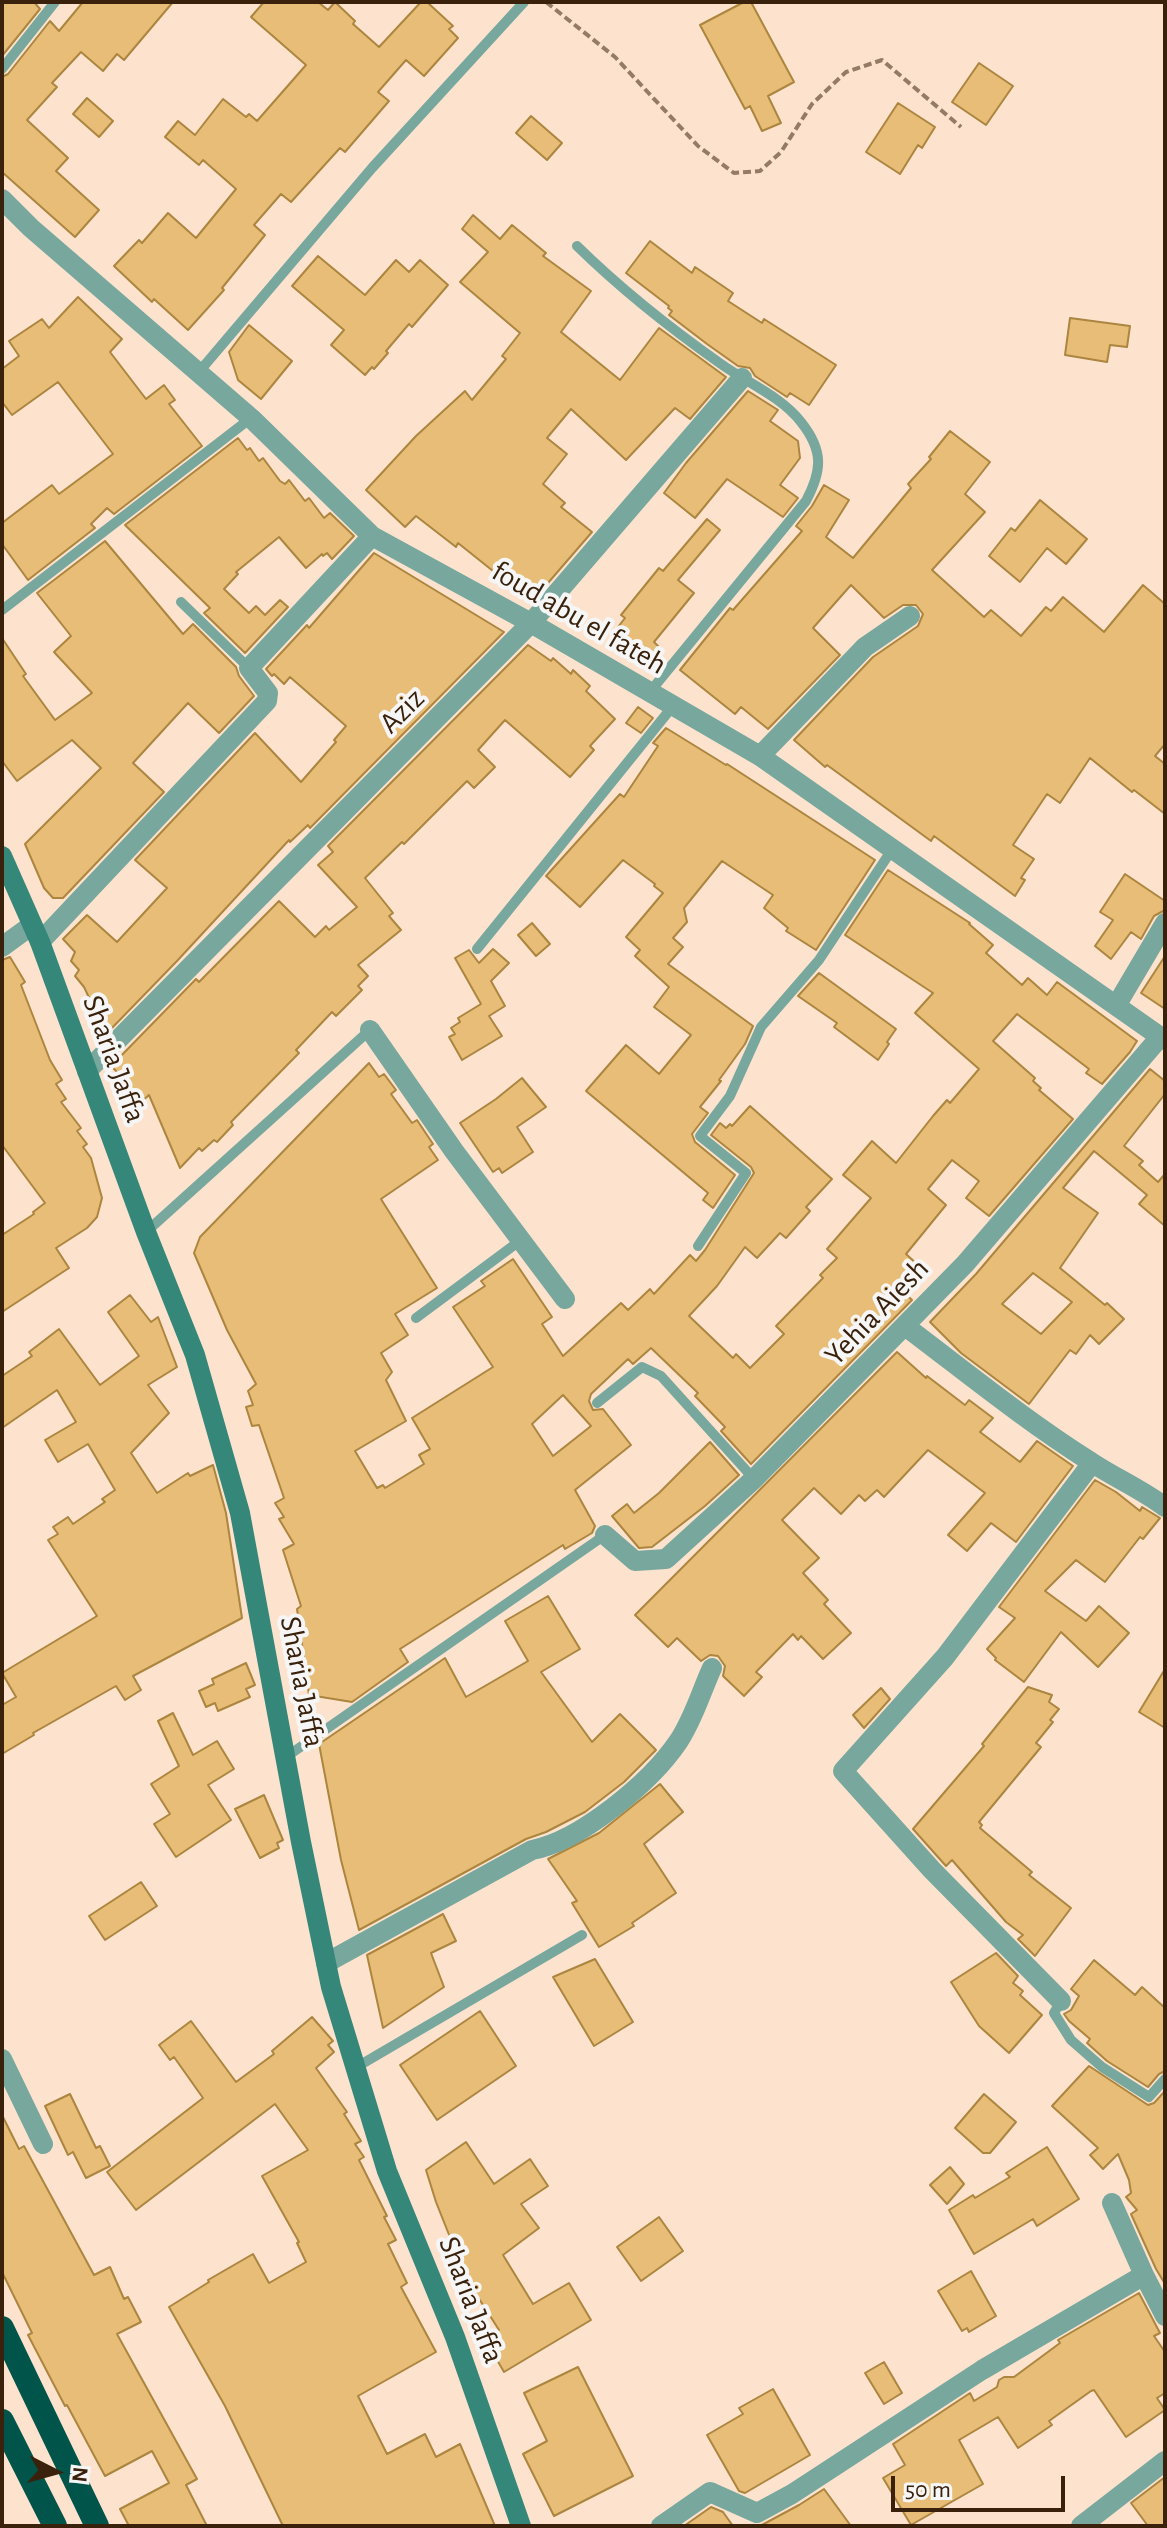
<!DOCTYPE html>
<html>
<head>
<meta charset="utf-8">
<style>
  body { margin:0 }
  #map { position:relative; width:1167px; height:2528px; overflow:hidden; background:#fde3ce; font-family:"Alegreya Sans",sans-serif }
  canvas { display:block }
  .frame { position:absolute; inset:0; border:4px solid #39210b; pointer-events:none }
  .north { position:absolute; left:16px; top:2432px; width:80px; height:80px; -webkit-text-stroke:6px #f6f6f6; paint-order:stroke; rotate:96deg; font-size:22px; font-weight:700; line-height:32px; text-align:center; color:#39210b }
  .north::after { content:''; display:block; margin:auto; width:28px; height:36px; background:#39210b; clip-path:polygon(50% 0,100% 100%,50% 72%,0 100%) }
  .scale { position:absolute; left:891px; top:2476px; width:174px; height:36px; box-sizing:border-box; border:4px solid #39210b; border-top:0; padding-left:10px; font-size:24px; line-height:28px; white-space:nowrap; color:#39210b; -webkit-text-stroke:6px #f6f6f6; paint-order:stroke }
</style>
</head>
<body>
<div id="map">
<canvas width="1167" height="2528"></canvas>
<div class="frame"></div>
<div class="north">N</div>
<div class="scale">50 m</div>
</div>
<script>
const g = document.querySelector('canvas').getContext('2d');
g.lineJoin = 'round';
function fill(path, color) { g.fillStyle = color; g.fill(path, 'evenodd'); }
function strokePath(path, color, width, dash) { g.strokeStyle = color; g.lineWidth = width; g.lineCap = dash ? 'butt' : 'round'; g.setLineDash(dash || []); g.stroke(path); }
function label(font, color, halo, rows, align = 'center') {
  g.font = font + ' "Alegreya Sans",sans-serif'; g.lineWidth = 8; g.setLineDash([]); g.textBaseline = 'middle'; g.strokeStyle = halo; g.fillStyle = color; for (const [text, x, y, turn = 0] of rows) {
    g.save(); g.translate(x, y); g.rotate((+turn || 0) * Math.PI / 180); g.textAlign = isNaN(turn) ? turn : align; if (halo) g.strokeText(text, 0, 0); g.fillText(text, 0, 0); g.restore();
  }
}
const building = new Path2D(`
  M2 2H34L40 9 2 56Z
  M83 2H173L124 60 117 54 103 71 81 52 52 83 57 87 27 120 68 158 56 171 99 210 75 237 2 172V77L8 74 50 21 59 31Z
  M264 2H318L328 10 335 2 355 21 353 24 379 47 421 2H427L453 26 449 29 458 38 424 76 406 60 378 92 389 101 345 152 340 148 291 202 281 194 254 225 265 235 222 288 224 290 188 330 154 299 152 302 114 266 139 240 142 243 168 213 196 238 236 189 203 160 199 165 165 137 178 121 195 135 223 99 246 117 249 114 257 121 306 65 251 17Z
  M744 2H751L794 82 768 96 781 123 762 131 750 106 745 109 700 25Z
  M979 63 1013 86 986 125 952 102Z
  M87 98 113 121 99 137 73 114Z
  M898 103 935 127 922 148 918 145 900 174 866 152Z
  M531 116 562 143 547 160 516 133Z
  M473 215 500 239 512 225 546 253 543 256 591 291 561 332 620 380 659 328 726 377 690 419 675 408 626 460 571 409 547 438 567 454 543 484 565 503 561 507 592 532 535 598 506 576 503 579 458 543 456 547 416 516 405 527 366 490 416 436 465 391 472 400 506 359 502 356 520 333 460 282 488 252 462 229Z
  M650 241 692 273 695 267 733 293 728 301 762 323 764 319 836 365 809 405 790 393 787 397 755 376 750 368 738 366 707 344 669 315 672 311 668 308 669 306 626 273Z
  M318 256 365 295 396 260 409 272 420 260 448 285 412 327 409 324 386 351 388 353 374 369 372 367 365 375 331 345 344 330 292 286Z
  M78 297 122 339 110 352 146 399 164 385 175 400 169 404 202 446 114 514 107 508 91 524 95 528 28 580 2 544V523L52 485 59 494 113 454 58 382 12 415 2 402V369L19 356 9 341 42 319 49 328Z
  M1070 318 1130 326 1127 347 1110 345 1107 362 1065 355Z
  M249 325 292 361 261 399 238 380 229 352Z
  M748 391 778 410 770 421 798 441 800 458 780 485 798 498 783 517 727 479 695 518 664 493 686 463Z
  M950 431 990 462 965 494 985 512 932 570 984 617 991 610 1021 636 1046 607 1051 611 1063 597 1104 632 1143 585 1165 604V744L1155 756 1165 764V814L1134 790 1132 792 1090 758 1060 803 1047 794 1013 845 1034 859 1021 878 1025 880 1015 896 934 836 931 841 827 765 825 767 794 740 873 657 918 626 923 614 916 605H903L884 618 851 585 813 628 840 655 768 729 741 707 735 714 680 670 730 608 733 610 802 531 796 526 812 506 824 485 849 500 826 537 853 558 911 488 908 484 931 459 929 457Z
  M238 438 247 450 250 448 259 461 263 458 280 481 285 484 289 480 305 501 309 498 324 518 330 513 354 536 332 559 327 553 323 556 322 554 306 568 279 537 236 572 238 574 224 589 249 613 256 606 265 615 280 600 288 607 245 653 204 613 210 608 125 525Z
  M1040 500 1087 539 1066 564 1047 548 1020 582 989 556 1011 528 1015 531Z
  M707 519 720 530 678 580 694 593 654 642 658 646 645 663 611 636 625 618 621 615 659 568 663 571Z
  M105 541 183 634 193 624 236 667 239 676 254 696 219 733 188 703 133 763 164 792 63 898H53L44 888 25 844 101 768 72 740 17 781 2 761V638L26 674 23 676 55 720 92 693 54 652 71 636 37 593Z
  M374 553 504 632 310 828 308 825 290 842 289 840 177 961 110 1030 102 1025 84 987 75 976 79 970 71 961 75 952 63 939 87 915 117 942 167 888 135 860 255 733 301 782 336 742 334 740 346 726 290 677 284 684 274 674 272 676 266 669 307 625 309 628Z
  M528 645 551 661 553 658 571 674 573 670 590 686 586 691 615 719 590 746 594 750 570 777 505 720 478 750 495 767 474 788 467 781 404 844 402 842 365 878 393 913 389 916 401 930 358 965 368 976 358 986 362 990 336 1016 332 1012 296 1050 299 1053 231 1122 233 1125 217 1142 214 1140 202 1151 199 1148 180 1168 149 1095 140 1103 122 1085 126 1081 113 1068 117 1064 115 1062 196 979 199 982 279 901 315 937 326 926 329 930 357 907 318 865 333 852 328 846Z
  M638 707 653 718 641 733 626 723Z
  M666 728 726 765 727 764 875 860 816 950 786 931 788 928 764 908 773 895 722 861 684 908 687 922 673 938 683 947 668 964 753 1026 745 1044 719 1080 721 1081 700 1107 708 1113 692 1134 695 1142 735 1175 713 1208 703 1200 708 1193 586 1091 626 1045 659 1074 691 1035 654 1007 669 987 635 956 640 950 626 937 663 893 654 886 655 884 623 860 580 907 546 876 620 794 624 797 658 746 653 743Z
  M888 870 970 923 969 924 993 945 986 953 1022 985 1028 978 1047 995 1057 982 1137 1041 1130 1052 1102 1084 1086 1073 1089 1069 1017 1014 993 1041 1035 1078 1033 1081 1041 1088 1039 1090 1073 1119 989 1216 966 1198 979 1181 952 1160 928 1189 946 1205 906 1254 917 1264 896 1285 912 1300 751 1464 721 1431 725 1427 695 1396 698 1393 651 1348 633 1364 628 1359 591 1394 589 1401 593 1410 603 1409 631 1445 575 1490 595 1526 592 1533 565 1549 563 1545 400 1649 408 1662 352 1702 309 1695 297 1609 301 1606 283 1550 294 1544 279 1519 284 1517 275 1503 284 1498 259 1425 252 1426 246 1407 253 1405 248 1391 256 1384 227 1330 194 1253 200 1237 369 1063 379 1077 384 1074 396 1090 391 1094 412 1123 417 1120 433 1144 429 1147 438 1160 381 1199 437 1288 395 1314 408 1335 381 1353 392 1372 386 1380 406 1421 355 1451 377 1488 383 1485 385 1488 424 1464 419 1455 430 1449 412 1418 493 1367 453 1307 485 1286 481 1281 513 1259 552 1317 542 1324 563 1356 621 1303 628 1310 650 1289 654 1294 690 1255 696 1261 705 1250 754 1173 751 1167 711 1135 720 1123 726 1128 730 1124 732 1126 750 1106 832 1179 806 1207 810 1211 786 1238 780 1233 757 1258 745 1247 717 1286 689 1316 733 1358 736 1354 750 1368 784 1334 776 1326 823 1278 820 1275 837 1258 827 1249 871 1198 843 1175 872 1141 896 1163 933 1116 947 1100 950 1103 979 1069 915 1013 933 993 845 935ZM563 1395 591 1426 553 1456 532 1424Z
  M1125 874 1165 901V910L1154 916 1141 939 1131 932 1111 959 1095 946 1113 920 1100 912Z
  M532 923 550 944 536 956 518 935Z
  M493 949 509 963 491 981 505 1006 489 1016 502 1036 462 1060 449 1037 455 1034 451 1028 460 1022 458 1018 481 1004 455 958 469 950 479 963Z
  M1165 956V1009L1141 993Z
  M10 957 25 982 21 985 50 1060 62 1080 56 1084 66 1099 61 1102 81 1128 77 1131 87 1144 83 1147 91 1158 102 1198 97 1217 87 1228 56 1248 69 1268 2 1312V1235L34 1214 33 1212 45 1203 2 1145V960Z
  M819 973 896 1029 887 1042 889 1044 878 1060 834 1027 837 1023 798 996Z
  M1150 1069 1165 1081V1094L1124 1146 1143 1161 1139 1165 1158 1182 1165 1174V1226L1139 1204 1147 1195 1094 1151 1063 1188 1098 1213 1060 1268 1105 1305 1107 1303 1124 1319 1099 1344 1090 1335 1076 1354 1070 1350 1029 1404 961 1353 930 1322 976 1274ZM1033 1273 1072 1302 1041 1334 1002 1304Z
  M522 1078 546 1107 517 1127 533 1152 502 1173 499 1168 493 1172 460 1123 496 1099Z
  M130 1295 151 1322 158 1317 177 1367 148 1385 169 1413 131 1453 157 1493 188 1473 190 1476 213 1465 226 1513 242 1618 133 1676 141 1690 125 1700 116 1686 33 1733 34 1735 2 1754V1705L16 1697 2 1673 97 1616 48 1540 58 1534 53 1527 68 1517 73 1524 105 1502 102 1499 115 1490 88 1444 58 1462 45 1440 76 1422 57 1390 2 1428V1376L32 1356 29 1352 59 1329 100 1385 139 1356 108 1312Z
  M897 1352 926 1378 927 1376 965 1405 969 1400 993 1418 980 1432 1020 1462 1037 1441 1073 1466 1016 1542 991 1523 967 1551 948 1535 985 1493 928 1450 884 1497 877 1490 865 1501 859 1495 841 1514 814 1488 782 1520 819 1558 803 1573 828 1600 824 1604 851 1633 823 1659 801 1636 798 1640 793 1634 756 1672 762 1677 744 1696 723 1676 725 1666 718 1656 710 1655 701 1661 677 1638 668 1647 635 1615Z
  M710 1442 739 1475 705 1506 652 1547 639 1548 612 1516 627 1504 634 1513 659 1493Z
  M1095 1480 1116 1492 1140 1511 1142 1507 1160 1518 1143 1539 1140 1537 1105 1582 1076 1560 1045 1591 1086 1621 1099 1606 1129 1633 1098 1667 1061 1632 1024 1682 995 1660 996 1658 987 1649 1015 1618 999 1607Z
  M548 1596 580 1649 541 1672 592 1742 620 1714 656 1750 624 1782 585 1812 546 1832 526 1839 359 1930 341 1860 319 1744 445 1658 466 1697 528 1661 505 1621Z
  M246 1663 255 1685 246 1689 250 1697 218 1711 215 1703 206 1707 199 1691 214 1684 212 1679Z
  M1165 1669V1728L1139 1712Z
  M1028 1687 1052 1695 1049 1702 1059 1709 1050 1720 1053 1722 1036 1743 1041 1747 979 1822 982 1825 980 1828 1032 1872 1029 1875 1071 1908 1035 1956 1018 1939 1023 1935 1006 1922 952 1860 946 1866 913 1829 984 1746 982 1744Z
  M881 1688 890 1699 864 1728 853 1715Z
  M173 1713 193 1755 217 1741 234 1769 208 1785 231 1820 176 1857 154 1824 170 1814 151 1784 179 1766 158 1721Z
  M660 1784 683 1812 644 1844 676 1893 632 1923 634 1926 599 1947 572 1903 577 1901 548 1859 599 1833Z
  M264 1795 283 1840 277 1843 279 1848 260 1858 235 1809Z
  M141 1882 157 1906 105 1940 89 1916Z
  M443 1914 456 1941 431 1953 444 1987 383 2028 367 1955Z
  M996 1953 1018 1976 1013 1983 1023 1991 1020 1995 1042 2015 1009 2053 979 2026 951 1982Z
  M595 1959 633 2022 594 2046 553 1977Z
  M1094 1960 1135 1995 1142 1987 1165 2008V2071L1159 2074 1148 2087 1107 2061 1087 2043 1090 2039 1069 2021 1064 2014 1071 2010 1079 1996 1071 1989Z
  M480 2011 516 2066 437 2120 400 2065Z
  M312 2017 333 2041 328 2045 334 2052 316 2068 347 2112 344 2114 361 2141 355 2144 364 2157 359 2160 387 2216 384 2217 396 2240 388 2244 407 2283 401 2287 436 2352 358 2396 387 2454 425 2434 436 2457 460 2444 495 2526H283L225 2406 169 2307 209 2282 208 2280 253 2254 269 2283 306 2262 297 2243 299 2242 262 2176 308 2150 275 2104 136 2210 107 2172 203 2098 174 2057 170 2060 159 2045 191 2021 236 2082 274 2054 272 2051Z
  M1089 2066 1148 2105 1154 2103 1165 2091V2284L1156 2269 1131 2214 1137 2210 1126 2197 1131 2193 1129 2180 1118 2154 1103 2169 1090 2155 1098 2148 1052 2106Z
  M70 2094 96 2148 100 2146 110 2166 86 2178 73 2152 68 2155 45 2106Z
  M984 2094 1016 2122 990 2153H983L955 2128Z
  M2 2115 19 2149 24 2146 94 2275 110 2267 124 2299 128 2297 141 2322 117 2334 197 2479 186 2485 207 2526H129L120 2509 169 2483 152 2451 105 2476 67 2405 65 2406 28 2335 32 2333 2 2272Z
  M466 2142 494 2184 530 2159 548 2186 521 2204 539 2228 503 2255 533 2304 569 2283 591 2320 504 2372 485 2339 499 2330 467 2280 436 2202 426 2170Z
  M1047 2147 1079 2199 1037 2226 1033 2219 974 2254 949 2210 973 2195 975 2198 1010 2177 1006 2173Z
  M950 2167 964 2184 947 2204 930 2185Z
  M659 2217 683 2251 641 2281 617 2247Z
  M971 2271 996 2316 969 2332 967 2328 962 2331 938 2291Z
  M1139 2293 1160 2333 1154 2336 1165 2352V2393L1157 2398 1165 2410 1126 2437 1094 2390 1091 2391 1049 2421 1052 2425 1018 2448 998 2417 959 2440 983 2484 911 2525 883 2478 905 2465 893 2444 970 2393 974 2401 997 2387 999 2380 1004 2377H1014L1060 2343 1058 2340Z
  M884 2362 902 2393 884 2404 865 2373Z
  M578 2367 633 2476 554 2516 523 2454 547 2441 524 2393Z
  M773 2389 810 2455 745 2493 739 2491 707 2435 743 2414 739 2408Z
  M1165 2477V2526H1148L1131 2503Z
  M824 2489 851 2526H760L799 2505Z
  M711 2507 723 2512 733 2526H684Z`);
fill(building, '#e7bd77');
strokePath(building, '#ac853f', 2);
strokePath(new Path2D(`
  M546 2 615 57 698 146 734 173 760 171 781 152 812 104 846 72 882 60 961 127`), '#937b65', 4, [8, 4]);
strokePath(new Path2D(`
  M2 69 55 2
  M577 246C622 290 670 328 721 364 746 382 782 397 801 422 824 451 822 471 806 501L649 693
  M198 373 372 168 524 2
  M181 602 249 668
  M2 610 251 418
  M477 949 673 706
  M146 1232 370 1030
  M698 1246 746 1173 700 1136 730 1096 761 1027 819 960 893 848
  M416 1318 521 1240
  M597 1403 642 1367 661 1376 754 1479
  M286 1757 605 1535
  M1061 2001 1054 2013 1071 2040 1102 2067 1149 2097 1165 2079
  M355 2068 582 1935`), '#77a79d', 10);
strokePath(new Path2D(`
  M2 199 31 228 251 418 372 536 531 623 760 756 1165 1040
  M760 756 865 647 910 616
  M40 942 267 701 268 693 249 668 372 536
  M2 947 32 925
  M1116 1006 1165 923
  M370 1030 454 1151 565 1299
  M87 1071 531 623 742 378
  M905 1326C966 1372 1026 1421 1091 1462 1115 1478 1141 1489 1165 1507
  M605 1535 635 1561 666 1559 754 1479 965 1264 1160 1037
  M326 1963 532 1850C580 1841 650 1783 678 1742 693 1720 701 1692 712 1668
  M1061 2001 932 1870 843 1771 945 1657 1092 1463
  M2 2059 43 2144
  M1112 2203 1144 2275
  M661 2526 710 2492 757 2513 792 2494 982 2370 1144 2275 1165 2316
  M1081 2526 1165 2461`), '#77a79d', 20);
strokePath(new Path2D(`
  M2 856 40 942 146 1232 195 1355 240 1513 301 1842 331 1987 387 2171 455 2337 521 2526`), '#358779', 20);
strokePath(new Path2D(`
  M2 2328 97 2526
  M2 2421 55 2526`), '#005449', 24);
label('30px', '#39210b', '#f6f6f6', [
  ["foud abu el fateh",579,618,30],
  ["Aziz",402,711,-45],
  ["Sharia Jaffa",114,1059,70],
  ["Yehia Aiesh",877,1312,-46],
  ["Sharia Jaffa",302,1682,79],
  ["Sharia Jaffa",471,2300,69]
]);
</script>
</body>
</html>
